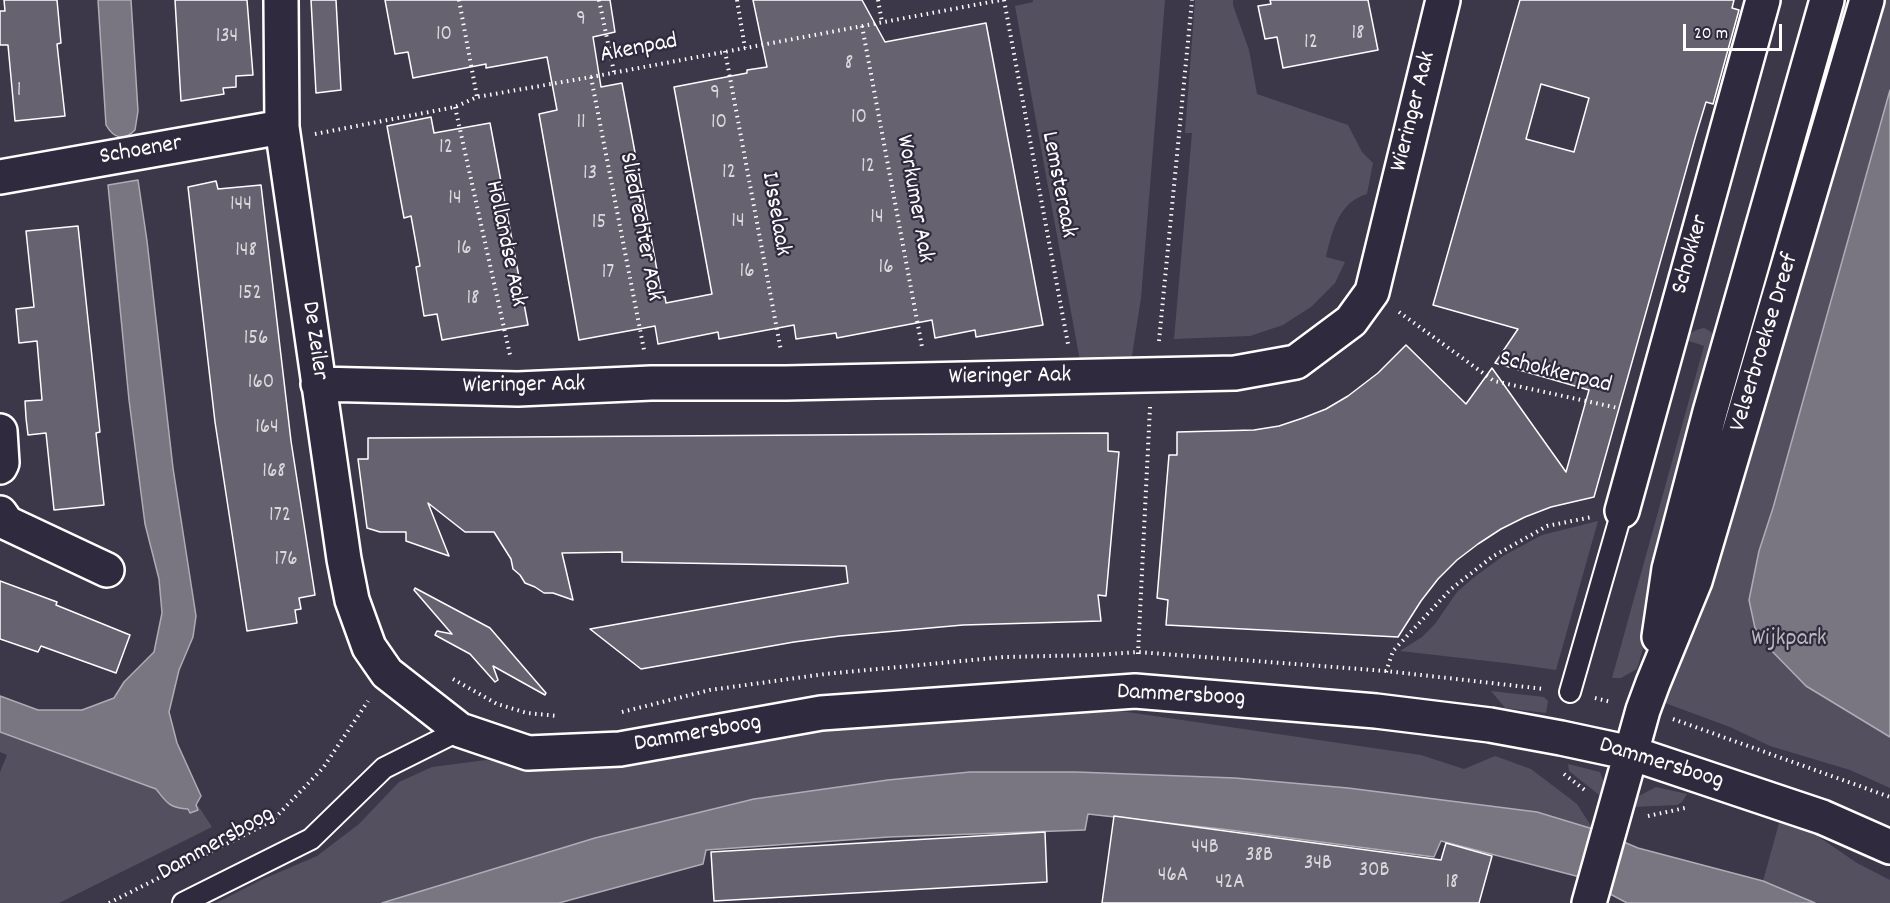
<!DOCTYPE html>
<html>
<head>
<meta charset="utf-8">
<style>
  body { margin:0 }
  #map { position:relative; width:1890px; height:903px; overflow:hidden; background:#3c3749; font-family:Dekko,sans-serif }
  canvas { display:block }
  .scale { position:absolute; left:1683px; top:24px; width:99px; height:27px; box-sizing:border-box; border:3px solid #fff; border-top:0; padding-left:8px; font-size:18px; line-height:21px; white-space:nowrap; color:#fff; -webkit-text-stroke:4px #2f2a3d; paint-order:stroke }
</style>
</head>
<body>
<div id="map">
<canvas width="1890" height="903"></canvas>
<div class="scale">20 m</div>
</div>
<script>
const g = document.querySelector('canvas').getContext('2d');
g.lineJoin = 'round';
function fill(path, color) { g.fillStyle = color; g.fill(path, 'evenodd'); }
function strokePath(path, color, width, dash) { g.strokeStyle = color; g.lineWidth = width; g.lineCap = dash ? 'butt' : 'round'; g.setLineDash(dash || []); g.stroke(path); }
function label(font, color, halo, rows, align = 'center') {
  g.font = font + ' Dekko,sans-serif'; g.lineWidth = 4.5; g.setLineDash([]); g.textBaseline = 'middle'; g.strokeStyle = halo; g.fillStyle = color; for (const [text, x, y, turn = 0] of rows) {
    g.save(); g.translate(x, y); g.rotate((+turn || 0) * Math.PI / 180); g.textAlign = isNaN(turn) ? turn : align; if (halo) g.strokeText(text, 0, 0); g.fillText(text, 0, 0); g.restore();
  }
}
fill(new Path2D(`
  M1033 0H1165L1141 298 1131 362 1080 361 1015 6 1033 2Z
  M1195 0H1233V5L1249 50 1257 94 1348 125 1362 152 1373 163 1367 194C1339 202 1332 231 1326 257L1345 262 1335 283 1311 307 1283 325 1250 336 1174 339 1192 133H1185Z
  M1867 0H1890V788L1850 770 1770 746 1730 727 1665 703Z
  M1704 328 1710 331 1717 338 1657 601 1637 669 1621 678H1612L1704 346 1686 340C1689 332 1695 330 1704 328Z
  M1598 521 1556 670 1514 664 1400 651 1422 637 1435 624 1457 592 1473 578 1503 556 1542 535Z
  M1491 691 1544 697 1548 701 1546 713 1505 708Z
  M1107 709 1421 755 1464 769 1495 756 1531 769 1577 804 1593 829 1537 812 1348 788 1235 778 1076 772H970L888 780 754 799 595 838 382 903H216L261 880 317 856 359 824 399 782 432 767 486 760 509 764 573 769 640 763 731 737 884 720Z
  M0 732 156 789C167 804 169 808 188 809L189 813 197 804 212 827 59 903H0V772L7 755 0 752Z
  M1568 764 1600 772 1607 791 1603 798 1569 771Z
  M1656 787 1687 794 1682 802 1677 805 1633 807 1635 798Z
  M1797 822 1857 863 1890 880V903H1815L1763 881 1779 823Z`), '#555060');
const water = new Path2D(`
  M98 0H131L138 111 135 130C124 141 114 139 106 125Z
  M1890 90V737L1806 686 1768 647 1755 628 1749 600 1759 551 1773 508Z
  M138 180 147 241 173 468 196 616 193 637 179 670 169 712 177 743 201 796 196 805 198 810 190 813 188 809C169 808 167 803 156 789L0 732V696L38 710H82L114 698 124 682 154 652 162 613 159 579 145 524 129 400 108 185Z
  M970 772H1076L1235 778 1348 788 1537 812 1593 829 1638 848 1763 881 1815 903H1627L1576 876 1441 841 1434 857 1230 830 1088 814 1085 830 889 837 706 850 703 864 559 903H382L595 838 754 799 888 780Z`);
fill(water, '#797682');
strokePath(water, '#afadb4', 1.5);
const building = new Path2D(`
  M4 0H57L61 43 57 44 65 116 15 121 8 45H0V11H5Z
  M175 0H247L253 75 236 76V87L223 88 224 94 181 101Z
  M311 0H336L341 90 316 93Z
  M385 0H610L615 32 593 37 601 87 622 83 662 297H665L666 303 712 294 674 87 747 73V70L767 67 753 0H862L885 42 986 23 1043 325 976 337 975 330 935 338 932 320 837 338 836 333 796 339 794 325 719 339 718 332 658 344 655 326 579 340 539 114 557 110 547 57 486 68V64L413 78 408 52 395 54Z
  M1270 0H1368L1378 50 1283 68 1277 37 1265 39 1258 6 1271 4Z
  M1520 0H1734L1732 8 1739 10 1713 104 1706 102 1696 135 1594 497 1551 507 1525 517 1501 529 1478 544 1457 560 1438 579 1421 601 1398 637 1166 625 1168 600 1157 598 1169 455H1177V432L1254 430 1279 426 1303 418 1326 409 1348 396 1378 373 1406 345 1466 404 1492 368 1566 472 1589 390 1495 363 1518 329 1433 305ZM1541 84 1589 98 1574 152 1526 139Z
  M431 117 434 133 490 123 528 325 442 340 437 314 424 316 416 267 420 266 411 216 404 218 387 126Z
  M216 181 218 189 261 185 291 441 315 595 299 598 301 609 295 610 297 623 247 631 215 422 188 187Z
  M78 226 100 432 96 433 104 505 54 510 46 433 28 435 26 418 25 401 42 400 37 341 19 343 16 309 34 307 26 231Z
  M1108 433V451L1119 452 1106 596 1098 595 1101 621 963 625 840 636 794 642 641 669 590 629 848 583 846 566 622 562V552L562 553 573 600 553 593H544L535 587 525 583 520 575 513 569 511 559 494 532H465L428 503 449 556 406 541V532H380L367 528 358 459H368V438Z
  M0 581 57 602 56 605 130 635 116 673 41 646 38 652 0 639Z
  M415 588 490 628 546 693 545 695 493 666 498 680 495 682 470 654 435 635 437 631 452 634 414 590Z
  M1114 816 1441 860 1446 843 1492 856 1479 903H1102Z
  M1045 832 1047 882 714 901 711 852Z`);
fill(building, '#666270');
strokePath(building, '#fff', 1.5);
const service = new Path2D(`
  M1570 692 1622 511
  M183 903 311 839 384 768 460 730`);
const minor = new Path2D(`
  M281 0 282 127 344 559 352 600 369 647 387 673 460 730 528 753 620 749 821 713 1135 691 1376 711 1490 725 1561 738 1631 753 1589 903
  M0 177 282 127
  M318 384 518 389 651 383H786L1235 373 1296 362 1351 321 1372 292 1443 0
  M0 431 2 463 0 467
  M1622 511 1763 0
  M0 513 7 523 107 570`);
const tertiary = new Path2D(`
  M1867 0 1695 581 1653 683 1643 710 1631 753 1822 817 1890 847
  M1659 637 1669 569 1710 412 1827 0`);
strokePath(service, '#fff', 24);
strokePath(minor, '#fff', 38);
strokePath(tertiary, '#fff', 38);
strokePath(new Path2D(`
  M459 0 477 97
  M599 0 614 72
  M737 0 745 48
  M878 0 882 22
  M1004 0 1068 344
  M862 26 922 347
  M725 51 781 351
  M591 77 644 350
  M455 107 510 355
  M315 134 455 107 477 97 591 77 1001 0
  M1399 312 1494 381 1618 408
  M1159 341 1192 0
  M1138 654 1150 407
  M1386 672 1393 651 1451 589 1492 557 1547 526 1592 517
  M453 679 497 704 527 713 558 716
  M1595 698 1611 702
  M622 712 710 690 825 674 1004 657 1095 655 1138 652 1386 671 1544 689
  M1673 719 1890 797
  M1564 774 1586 791
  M1648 816 1685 808
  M109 903 272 821 323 768 368 701`), '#fff', 4, [1.5, 4.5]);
strokePath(service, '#2f2a3d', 20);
strokePath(minor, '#2f2a3d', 33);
strokePath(tertiary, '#2f2a3d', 33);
label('21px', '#d9d8db', null, [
  ["9",581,21],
  ["18",1358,35],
  ["10",444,36],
  ["134",227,38],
  ["12",1311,44],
  ["8",849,65],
  ["1",19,92],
  ["9",715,95],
  ["10",859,119],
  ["11",581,124],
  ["10",719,124],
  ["12",446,149],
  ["12",868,168],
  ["12",729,174],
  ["13",590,175],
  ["14",455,200],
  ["144",241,206],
  ["14",877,219],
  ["14",738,223],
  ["15",599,224],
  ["16",464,250],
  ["148",246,252],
  ["16",886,269],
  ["16",747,273],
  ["17",608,274],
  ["152",250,295],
  ["18",473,300],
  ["156",256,340],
  ["160",261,384],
  ["164",267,429],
  ["168",274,473],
  ["172",280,517],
  ["176",286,561],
  ["44B",1205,849],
  ["38B",1259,857],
  ["34B",1318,865],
  ["30B",1374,872],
  ["46A",1173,877],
  ["42A",1230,884],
  ["18",1452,884]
]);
label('24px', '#fff', '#2f2a3d', [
  ["Akenpad",639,50,-11],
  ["Wieringer Aak",1415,112,-76],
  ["Schoener",141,152,-10],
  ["Lemsteraak",1057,185,79],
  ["Workumer Aak",913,199,80],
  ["IJsselaak",774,214,80],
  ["Sliedrechter Aak",639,227,79],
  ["Hollandse Aak",504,244,78],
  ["Schokker",1692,255,-74],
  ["De Zeiler",313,341,82],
  ["Velserbroekse Dreef",1766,343,-73],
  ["Schokkerpad",1555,374,14],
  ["Wieringer Aak",1010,378,-1],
  ["Wieringer Aak",524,387,-1],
  ["Dammersboog",1181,697,3],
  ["Dammersboog",698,735,-10],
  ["Dammersboog",1661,765,17],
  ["Dammersboog",217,845,-29]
]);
label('24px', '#bbb9bf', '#2f2a3d', [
  ["Wijkpark",1789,641]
]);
</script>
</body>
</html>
